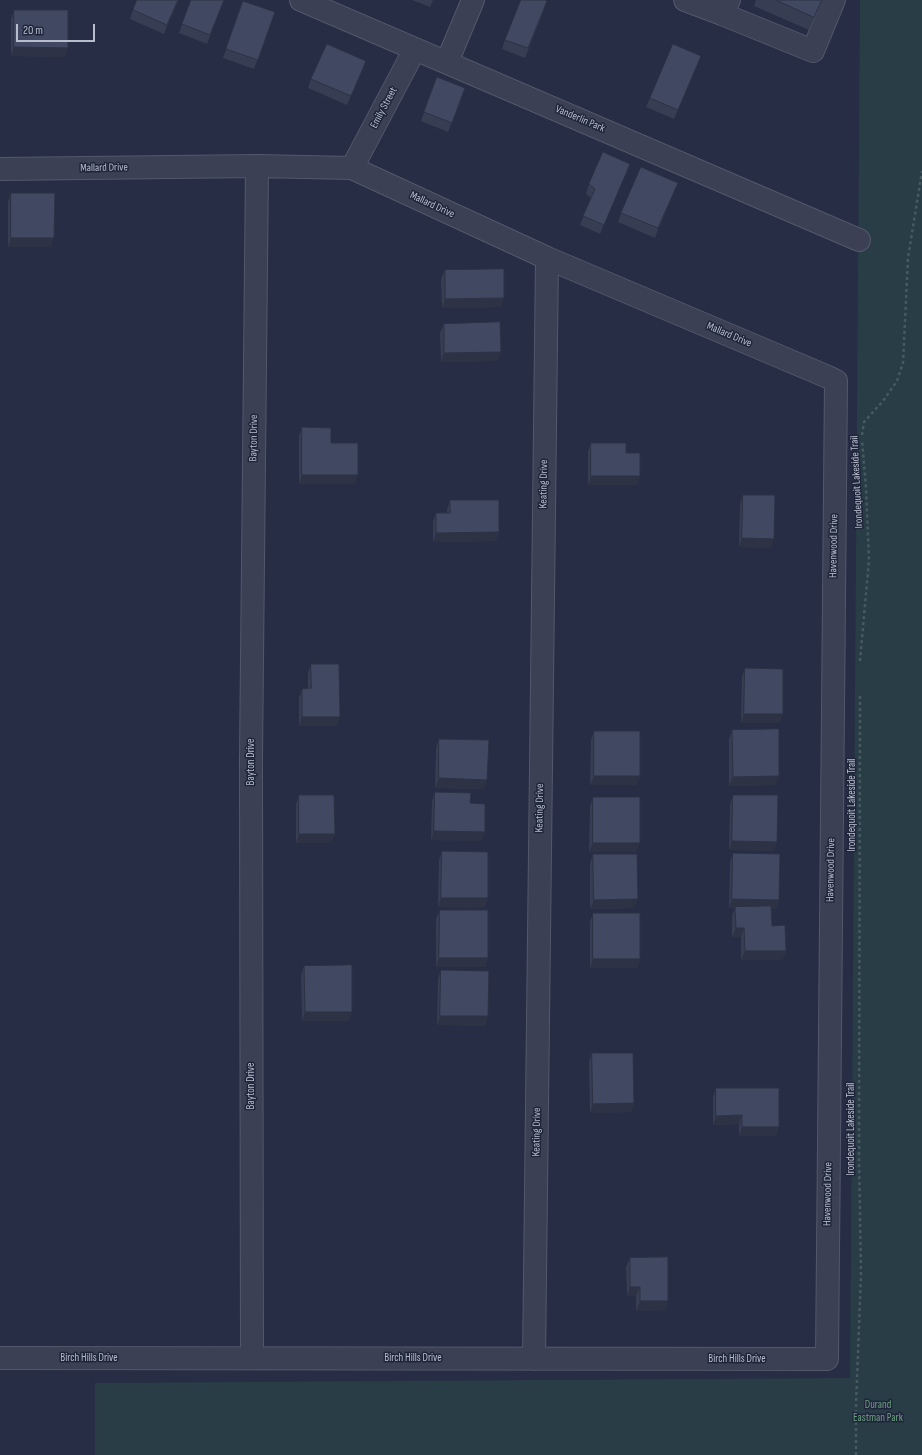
<!DOCTYPE html>
<html>
<head>
<meta charset="utf-8">
<style>
  body { margin:0 }
  #map { position:relative; width:922px; height:1455px; overflow:hidden; background:#262d45; font-family:"Sofia Sans Condensed",sans-serif }
  canvas { display:block }
  .scale { position:absolute; left:16px; top:24px; width:79px; height:18px; box-sizing:border-box; border:2px solid #b8bdce; border-top:0; padding-left:5px; font-size:12px; line-height:14px; white-space:nowrap; color:#b8bdce; -webkit-text-stroke:3px #1f253a; paint-order:stroke }
</style>
</head>
<body>
<div id="map">
<canvas width="922" height="1455"></canvas>
<div class="scale">20 m</div>
</div>
<script>
const g = document.querySelector('canvas').getContext('2d');
g.lineJoin = 'round';
function fill(path, color) { g.fillStyle = color; g.fill(path, 'evenodd'); }
function strokePath(path, color, width, dash) { g.strokeStyle = color; g.lineWidth = width; g.lineCap = dash ? 'butt' : 'round'; g.setLineDash(dash || []); g.stroke(path); }
function label(font, color, halo, rows, align = 'center') {
  g.font = font + ' "Sofia Sans Condensed",sans-serif'; g.lineWidth = 3; g.setLineDash([]); g.textBaseline = 'middle'; g.strokeStyle = halo; g.fillStyle = color; for (const [text, x, y, turn = 0] of rows) {
    g.save(); g.translate(x, y); g.rotate((+turn || 0) * Math.PI / 180); g.textAlign = isNaN(turn) ? turn : align; if (halo) g.strokeText(text, 0, 0); g.fillText(text, 0, 0); g.restore();
  }
}
fill(new Path2D(`
  M860 0H922V1455H95V1383L850 1378Z`), '#283d46');
const minor = new Path2D(`
  M301 0 859 240
  M685 0 722 14
  M729 0 722 14 813 51 834 0
  M447 62 473 0
  M352 168 415 49
  M0 169 257 166 352 168 547 258 828 377 836 381 827 1359 0 1358
  M252 1358 251 758 257 166
  M534 1359 547 258`);
strokePath(minor, '#53586c', 24);
strokePath(new Path2D(`
  M862 435 864 422 883 401 897 381 903 363 908 258 922 171
  M860 661 869 560 866 488 862 440
  M856 1455V1405L861 1275 859 1157 860 696`), '#475a62', 2.5, [3, 3]);
strokePath(minor, '#3b4054', 22);
fill(new Path2D(`
  M179 0 164 34 130 19 133 10Z
  M224 0 207 44 179 33 182 24Z
  M412 0H433L430 7Z
  M756 0H822L809 30 754 6Z
  M243 1 275 12 254 69 223 58Z
  M14 10 68 48 65 57 11 56V19Z
  M544 10 525 58 502 49 505 40Z
  M366 61 363 70 347 105 308 88 311 79Z
  M697 65 674 119 646 107 650 98Z
  M437 77 465 88 448 132 421 121Z
  M630 164 600 234 580 225 591 198 586 194 589 184Z
  M674 192 655 238 618 222 621 213Z
  M11 193 51 247H8V202Z
  M445 270 504 298 500 307 442 308 441 279Z
  M444 324 501 352 497 361 441 362 440 333Z
  M302 427 331 443 358 475 354 484H299V436Z
  M591 443 626 453 640 476 637 485H588V452Z
  M743 495 771 548 739 547 740 504Z
  M450 500 496 541 433 542V522L436 513H447V510Z
  M311 664 340 717 336 726H299V698L302 689 308 688V673Z
  M745 668 780 723H741L742 677Z
  M732 730 779 776 775 785 729 786V739Z
  M594 731 640 776 636 785H590L591 740Z
  M439 739 484 789 435 788 436 748Z
  M435 792 470 803 485 832 481 841 431 840 432 801Z
  M299 795 331 843H296V804Z
  M733 795 774 851 729 850 730 804Z
  M593 797 636 852H589L590 806Z
  M442 851 488 898 484 908 438 907 439 860Z
  M733 853 779 900 776 909H772V926L786 951 782 960H741V937H732V916L735 908H729L730 862Z
  M593 854 634 908 590 909V863Z
  M440 910 488 958 485 967H436V919Z
  M593 913 640 959 637 968H590V922Z
  M304 966 349 1021H302L301 975Z
  M441 970 488 1016 485 1026 437 1025 438 979Z
  M592 1053 634 1103 631 1112 590 1113 589 1062Z
  M716 1088 776 1136H739V1124L713 1125V1097Z
  M630 1258 668 1301 665 1310 636 1311V1296H627L626 1267Z`), '#373e54');
fill(new Path2D(`
  M178 0H179L164 34 167 25Z
  M14 47 68 48 65 57 11 56Z
  M366 61 363 70 347 105 351 96Z
  M630 164 627 173 600 234 604 225Z
  M678 183 674 192 655 238 658 228Z
  M11 238H54L51 247H8Z
  M504 298 500 307 442 308 445 299Z
  M501 352 497 361 441 362 444 353Z
  M302 475H358L354 484H299Z
  M591 476H640L637 485H588Z
  M499 532 496 541 433 542 436 533Z
  M742 538 774 539 771 548 739 547Z
  M744 714H783L780 723H741Z
  M302 717H340L336 726H299Z
  M594 776H640L636 785H590Z
  M779 776 775 785 729 786 733 777Z
  M439 778 487 780 484 789 435 788Z
  M434 831 485 832 481 841 431 840Z
  M299 834H335L331 843H296Z
  M732 841 777 842 774 851 729 850Z
  M593 843H640L636 852H589Z
  M441 898H488L484 908 438 907Z
  M638 899 634 908 590 909 594 900Z
  M732 899 779 900 776 909 735 908V907V908H729Z
  M736 928H744L741 937H732Z
  M745 951H786L782 960H741Z
  M439 958H488L485 967H436Z
  M593 959H640L637 968H590Z
  M305 1012H352L349 1021H302Z
  M440 1016H488L485 1026 437 1025Z
  M634 1103 631 1112 590 1113 593 1104Z
  M742 1115 739 1124 713 1125 716 1116Z
  M742 1127H779L776 1136H739Z
  M630 1287H640L636 1296H627Z
  M640 1301H668L665 1310 636 1311Z`), '#2d3245');
const building = new Path2D(`
  M137 0H178L167 25 133 10Z
  M191 0H224L210 35 182 24Z
  M521 0H545L547 1 528 48 505 40Z
  M776 0H822L814 17Z
  M243 1 275 12 258 60 226 49Z
  M14 10H68V48L14 47Z
  M327 44 366 61 351 96 311 79Z
  M673 44 701 56 678 110 650 98Z
  M437 77 465 88 452 123 424 112Z
  M603 152 630 164 604 225 583 216 595 189 589 184Z
  M641 167 678 183 658 228 621 213Z
  M11 193H55L54 238H11Z
  M504 269V298L445 299V270Z
  M500 322 501 352 444 353V324Z
  M302 427 331 428V443H358V475H302Z
  M591 443H626V453H640V476H591Z
  M743 495H775L774 539 742 538Z
  M450 500H499V532L436 533V513H450Z
  M311 664H339L340 717H302V689L311 688Z
  M745 668 783 669V714H744Z
  M779 729V776L733 777 732 730Z
  M594 731H640V776H594Z
  M439 739 489 740 487 780 439 778Z
  M435 792 471 793 470 803 485 804V832L434 831Z
  M299 795H334L335 834H299Z
  M733 795H778L777 842 732 841Z
  M593 797H640V843H593Z
  M442 851 488 852V898H441Z
  M733 853 780 854 779 900 732 899Z
  M593 854H637L638 899 594 900Z
  M771 906 772 926 785 925 786 951H745L744 928H736L735 907Z
  M440 910H488V958H439Z
  M593 913H640V959H593Z
  M352 965V1012H305L304 966Z
  M441 970 489 971 488 1016H440Z
  M592 1053H633L634 1103 593 1104Z
  M716 1088H779V1127H742V1115L716 1116Z
  M668 1257V1301H640V1287H630V1258Z`);
fill(building, '#404862');
strokePath(building, '#2d3245', 1);
label('11px', '#b8bdce', '#1f253a', [
  ["Emily Street",384,108,-62],
  ["Vanderlin Park",580,119,23],
  ["Mallard Drive",104,168,-1],
  ["Mallard Drive",432,205,25],
  ["Mallard Drive",729,335,23],
  ["Bayton Drive",254,438,-89],
  ["Irondequoit Lakeside Trail",857,482,-93],
  ["Keating Drive",544,484,-89],
  ["Havenwood Drive",834,546,-89],
  ["Bayton Drive",251,762,-90],
  ["Irondequoit Lakeside Trail",852,805,-90],
  ["Keating Drive",540,808,-89],
  ["Havenwood Drive",831,870,-89],
  ["Bayton Drive",251,1086,-90],
  ["Irondequoit Lakeside Trail",851,1129,-90],
  ["Keating Drive",537,1132,-89],
  ["Havenwood Drive",828,1194,-89],
  ["Birch Hills Drive",89,1358],
  ["Birch Hills Drive",413,1358],
  ["Birch Hills Drive",737,1359]
]);
label('11px', '#6ea083', '#1f253a', [
  ["Durand",878,1405],
  ["Eastman Park",878,1418]
]);
</script>
</body>
</html>
